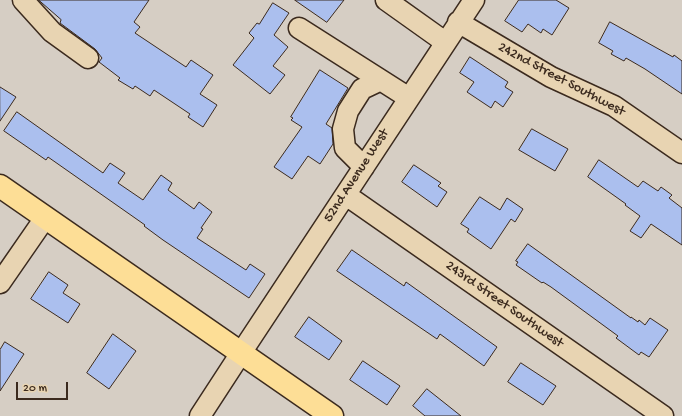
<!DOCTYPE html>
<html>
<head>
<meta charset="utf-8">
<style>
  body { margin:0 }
  #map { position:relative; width:682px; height:416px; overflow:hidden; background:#d6cec4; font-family:"Gochi Hand",sans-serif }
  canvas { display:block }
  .scale { position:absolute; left:16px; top:382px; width:52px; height:18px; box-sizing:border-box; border:2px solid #3b2a1e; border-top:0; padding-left:5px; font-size:12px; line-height:14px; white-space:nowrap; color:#3b2a1e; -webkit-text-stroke:3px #e8d4b2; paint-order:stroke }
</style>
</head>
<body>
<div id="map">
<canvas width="682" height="416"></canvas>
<div class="scale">20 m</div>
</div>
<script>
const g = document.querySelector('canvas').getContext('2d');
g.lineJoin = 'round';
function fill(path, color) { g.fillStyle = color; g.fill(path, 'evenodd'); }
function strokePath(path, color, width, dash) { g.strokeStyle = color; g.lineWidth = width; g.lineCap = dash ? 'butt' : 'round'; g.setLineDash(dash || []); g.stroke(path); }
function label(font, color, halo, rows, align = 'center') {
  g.font = font + ' "Gochi Hand",sans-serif'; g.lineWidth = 3; g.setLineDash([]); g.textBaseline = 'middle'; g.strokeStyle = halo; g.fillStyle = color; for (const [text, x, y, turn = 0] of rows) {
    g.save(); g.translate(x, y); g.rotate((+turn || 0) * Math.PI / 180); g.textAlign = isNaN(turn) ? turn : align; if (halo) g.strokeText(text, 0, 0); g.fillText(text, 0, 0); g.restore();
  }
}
const building = new Path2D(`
  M39 0H149L134 22 140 27 135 33 186 67 191 60 213 75 200 94 217 105 203 127 188 117 190 114 154 90 150 96 135 86 133 89 118 80 120 78 99 62 102 58 95 49 60 23 61 20Z
  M295 0H344L327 22Z
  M519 0H556L569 8 552 35 543 29 541 33 528 24 522 32 505 21Z
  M273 3 289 13 274 35 288 47 273 66 285 75 270 94 233 65 254 38 249 33 257 23 259 24Z
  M610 22 673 57 674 55 682 61V94L645 69 626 58 624 61 611 54 613 51 599 43Z
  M470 57 508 82 505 87 513 92 503 107 495 101 491 108 467 92 474 82 460 73Z
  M320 70 348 88 326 124 332 128 333 144 320 164 308 156 292 179 274 167 302 127 291 120 293 118 291 117Z
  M0 87 16 97 0 121Z
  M17 112 103 173 110 163 125 173 118 183 143 200 161 175 172 183 168 190 194 209 199 202 212 212 201 228 203 229 197 238 246 270 250 264 265 274 249 298 163 240 144 226 145 225 48 157 46 160 4 131Z
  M532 129 568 149 555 171 519 150Z
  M599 160 638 187 643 181 658 191 661 187 672 195 669 198 682 208V245L651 224 641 238 630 231 640 216 625 205 626 204 588 177Z
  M414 165 441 183 438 186 447 192 437 207 402 182Z
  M480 197 500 210 507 198 523 209 515 222 511 219 491 249 467 232 469 229 461 224Z
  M528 244 631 318V317L638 322 639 320 645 325 650 318 668 330 649 357 641 352 639 355 616 338 618 336 551 287 543 282 542 283 516 265 518 262 516 261Z
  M352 250 404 286 406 282 497 347 484 366 440 334 437 339 337 271Z
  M49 272 68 285 63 293 80 304 68 323 31 299Z
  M309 317 342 341 329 360 295 337Z
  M113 334 136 351 109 389 87 373Z
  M5 342 24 354 0 391V350Z
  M363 361 400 386 387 405 350 380Z
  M521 363 556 386 543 405 508 382Z
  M427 389 461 416H425L413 406Z`);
fill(building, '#abbfee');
strokePath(building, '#3b2a1e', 1);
const minor = new Path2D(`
  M23 0 52 32 88 58
  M386 0 445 42
  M458 22 551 77 614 106 682 153
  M299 28 409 98
  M364 167 345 148 343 129 348 111 362 89 381 80
  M346 195 663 416
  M0 283 45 218
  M200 416 241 353 474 0`);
const major = new Path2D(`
  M0 186 332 416`);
strokePath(minor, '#3b2a1e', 23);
strokePath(major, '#3b2a1e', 25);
strokePath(minor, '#e8d4b2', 20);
strokePath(major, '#fdde96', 22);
label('14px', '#3b2a1e', '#e8d4b2', [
  ["242nd Street Southwest",561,80,28],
  ["52nd Avenue West",357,176,-57],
  ["243rd Street Southwest",504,305,35]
]);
</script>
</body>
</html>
